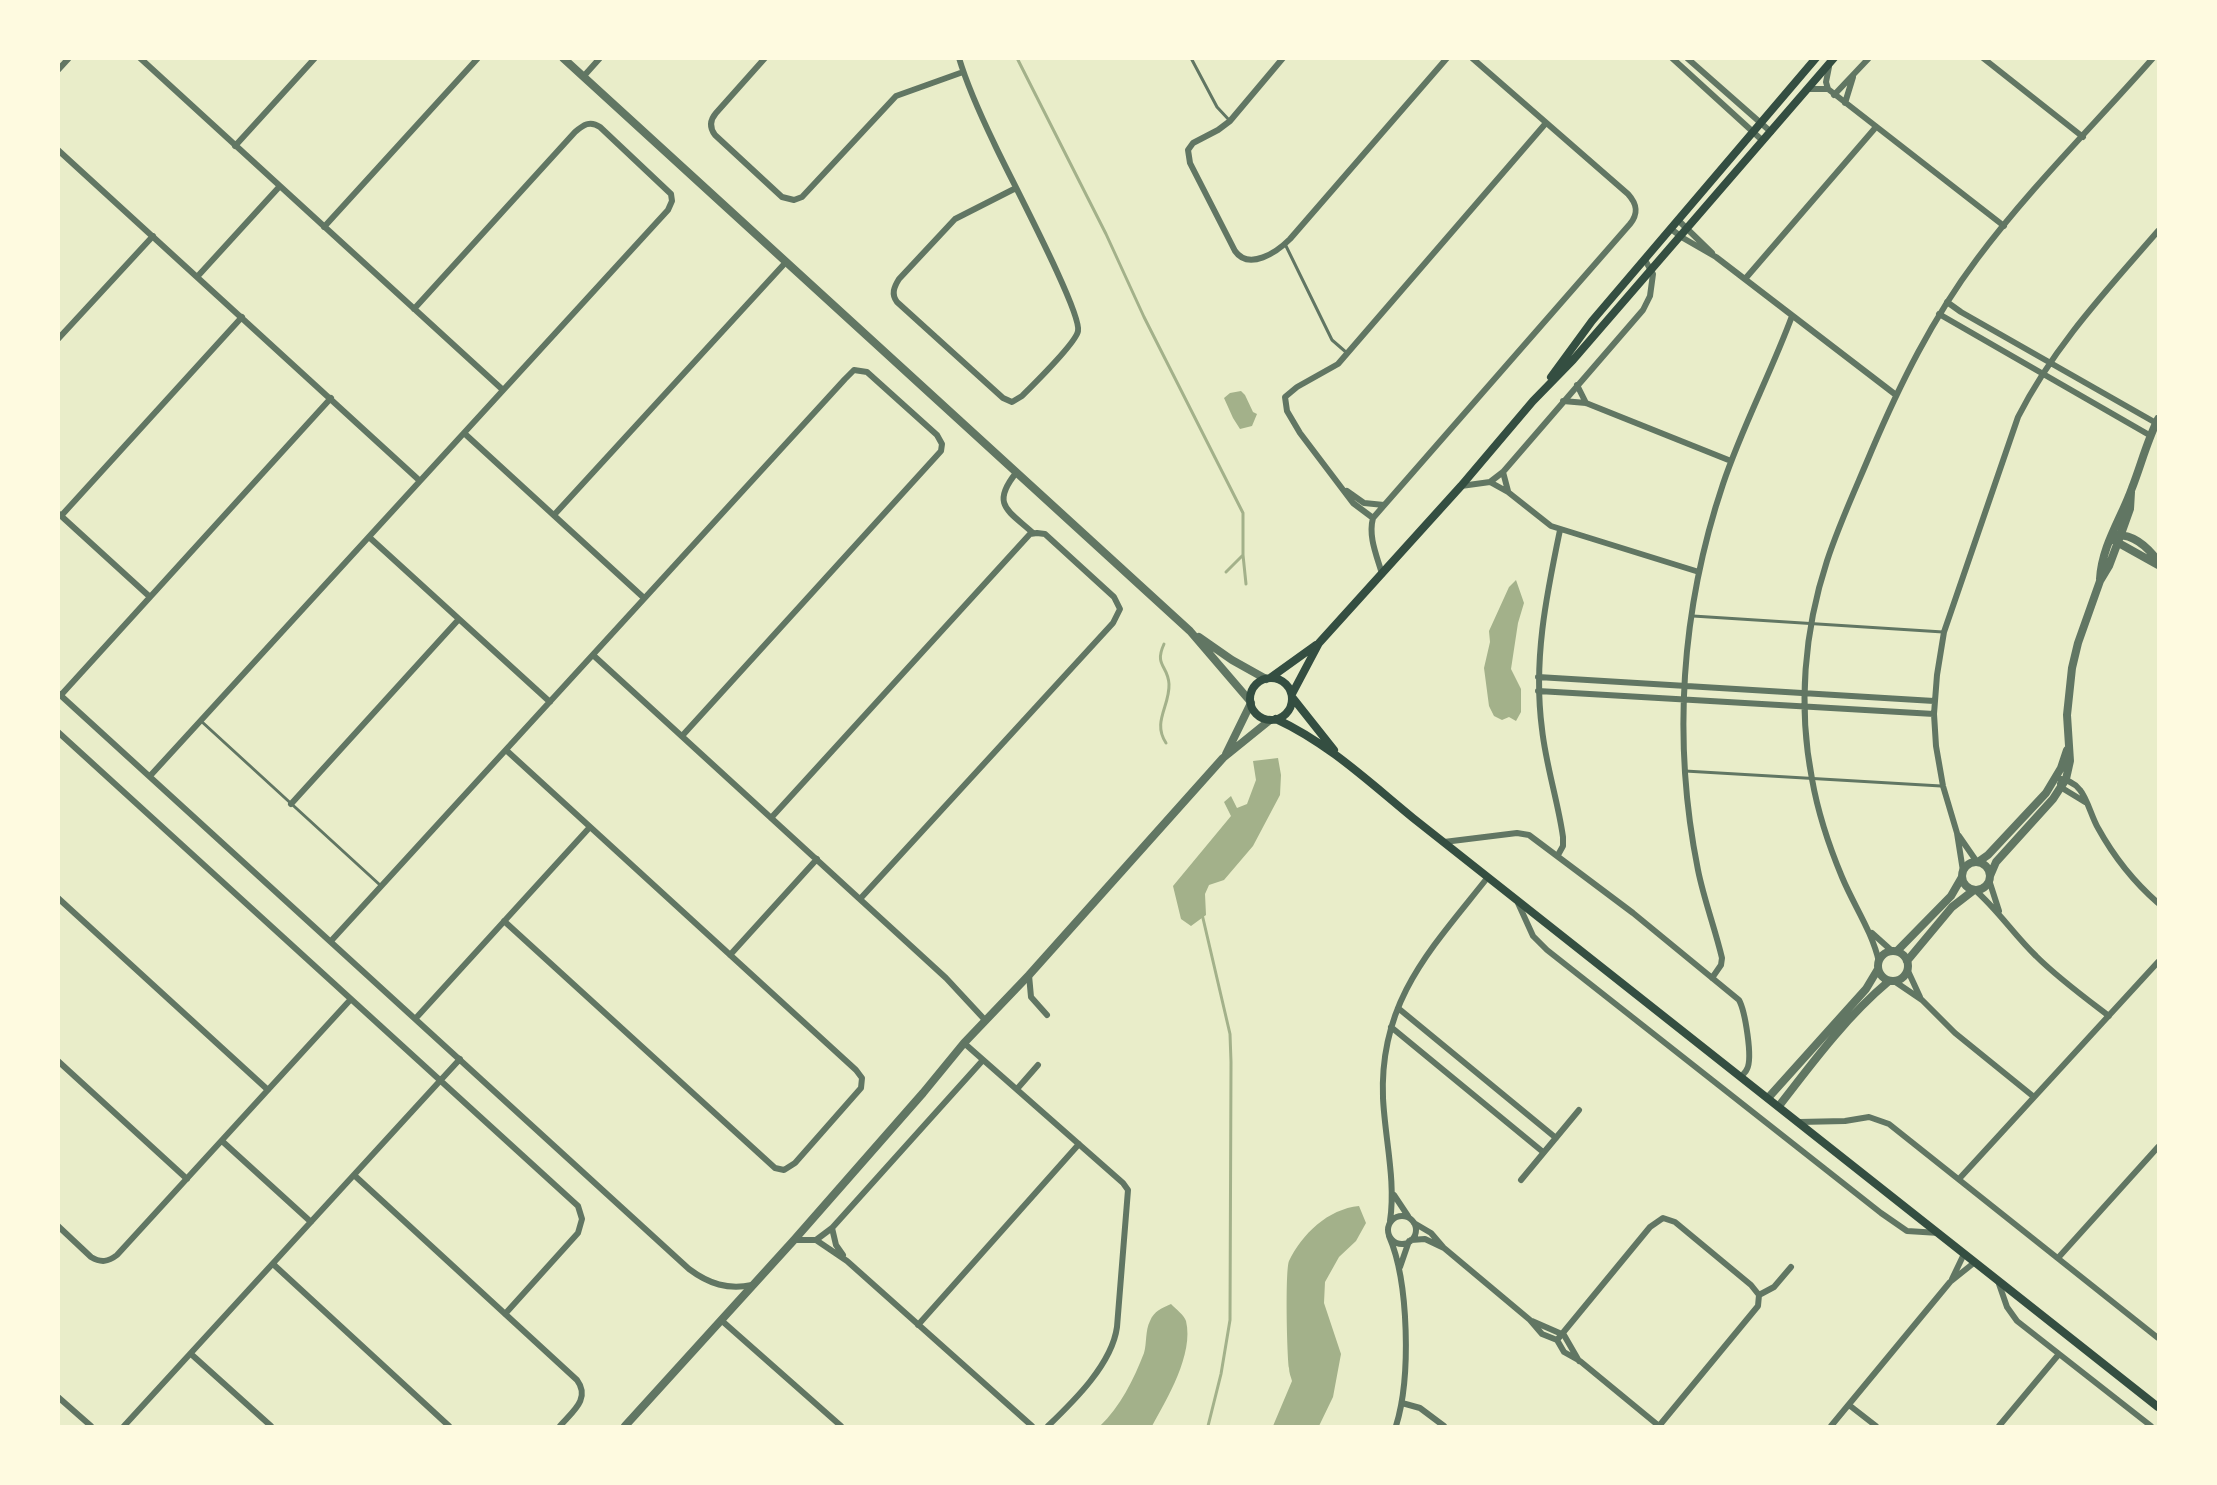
<!DOCTYPE html>
<html>
<head>
<meta charset="utf-8">
<style>
  body { margin:0 }
  #map { position:relative; width:2217px; height:1485px; overflow:hidden; background:#e9edc9; font-family:Commissioner,sans-serif }
  canvas { display:block }
  .frame { position:absolute; inset:0; border:60px solid #fefae0; pointer-events:none }
</style>
</head>
<body>
<div id="map">
<canvas width="2217" height="1485"></canvas>
<div class="frame"></div>
</div>
<script>
const g = document.querySelector('canvas').getContext('2d');
g.lineJoin = 'round';
function fill(path, color) { g.fillStyle = color; g.fill(path, 'evenodd'); }
function strokePath(path, color, width, dash) { g.strokeStyle = color; g.lineWidth = width; g.lineCap = dash ? 'butt' : 'round'; g.setLineDash(dash || []); g.stroke(path); }
fill(new Path2D(`
  M1241 391 1245 395 1253 412 1257 414 1252 426 1240 429 1233 418 1224 398 1230 393Z
  M1516 580 1524 603 1518 623 1511 669 1521 689V712L1516 721 1509 717 1502 720 1494 716 1489 706 1484 668 1490 642 1489 631 1509 587Z
  M1278 758 1281 775 1280 795 1253 846 1224 880 1209 885 1205 894 1206 915 1191 926 1181 919 1173 886 1231 816 1224 802 1231 796 1237 808 1247 804 1256 780 1253 761Z
  M1359 1206 1366 1223 1356 1241 1339 1257 1325 1282 1324 1303 1341 1354 1333 1397 1319 1426H1273L1292 1381C1291 1377 1289 1373 1289 1368 1287 1355 1285 1270 1289 1261 1302 1234 1328 1209 1359 1206Z
  M1171 1304C1176 1309 1184 1315 1186 1321 1194 1354 1167 1399 1152 1426H1100C1120 1407 1134 1379 1144 1353 1147 1343 1145 1331 1150 1321 1154 1311 1162 1308 1171 1304Z`), '#a3b18a');
strokePath(new Path2D(`
  M1017 58 1106 234 1144 317 1243 513V555L1246 584
  M1226 572 1243 555
  M1164 644C1154 666 1168 665 1169 684 1170 706 1152 722 1166 743
  M1202 914 1230 1034 1231 1062 1230 1320 1221 1374 1208 1426`), '#a3b18a', 3);
strokePath(new Path2D(`
  M1191 58 1217 107 1230 121
  M1285 244 1332 340 1347 353
  M1693 616 1943 632
  M201 721 380 885
  M1685 771 1941 786`), '#617663', 3);
strokePath(new Path2D(`
  M140 58 503 390
  M765 58 716 113C710 120 709 127 715 135L782 197 794 200 802 197 896 96 963 72
  M959 58C968 88 981 116 994 143 1006 170 1082 312 1078 331 1076 343 1033 385 1022 396L1012 402 1003 398 897 302C891 294 894 287 899 279L955 219 1016 188
  M1283 58 1230 121 1218 130 1193 143 1188 150 1190 163 1235 251C1249 271 1277 252 1290 239L1447 58
  M1672 58 1763 141
  M1687 58 1771 132
  M1983 58 2083 137
  M58 70 69 58
  M583 77 600 58
  M1808 89H1828L2004 226
  M1828 89 1826 82 1829 67
  M1834 95 1869 58
  M1845 103 1853 77
  M235 146 315 58
  M58 150 420 481
  M1679 221 1712 253
  M324 227 478 58
  M1671 229 1683 238 1716 257 1896 395
  M197 277 280 186
  M1745 279 1876 127
  M1947 302 1961 312 2156 423
  M1939 314 2151 436
  M58 339 153 236
  M1577 385 1586 403
  M1563 401 1586 403 1731 461
  M464 433 644 598
  M1503 472 1508 491
  M1016 473C990 505 1009 511 1033 533
  M1490 482 1508 492 1551 526 1699 572
  M1461 486 1490 482 1503 472 1643 310 1650 296 1653 274 1645 260
  M1347 491 1364 503 1384 505
  M59 514 150 597
  M554 515 786 262
  M61 516 242 317
  M1373 518 1353 503 1300 433 1287 411 1285 397 1297 387 1338 364 1546 123
  M369 537 550 702
  M1382 574C1377 556 1368 537 1373 518L1630 224C1639 213 1637 204 1628 194L1472 58
  M593 655 946 978 985 1020
  M1538 677 1934 701
  M1538 691 1934 714
  M58 693 689 1269C709 1284 728 1290 752 1285
  M61 695 331 398
  M58 732 578 1206 582 1219 578 1233 505 1314
  M150 776 668 210 672 201 671 194 600 127C590 120 583 125 575 132L414 309
  M2056 778C2066 779 2074 782 2080 790 2087 798 2092 818 2098 828 2114 857 2134 882 2158 903
  M2060 784 2062 788 2085 802
  M291 804 459 619
  M771 818 1030 534 1037 533 1045 534 1114 597 1120 609 1113 623 860 899
  M1959 836 1977 862
  M1444 842 1517 833 1529 835 1633 913 1739 1000C1745 1011 1753 1058 1747 1069 1746 1072 1743 1074 1741 1077
  M1558 855 1563 846V837C1558 801 1546 766 1542 729 1533 661 1546 597 1560 530
  M1963 871 1957 833 1943 786 1936 746 1934 714 1937 675 1944 632 2018 417C2054 346 2106 291 2158 231
  M1989 880 1999 911
  M1975 890C1998 910 2014 935 2036 956 2058 978 2084 997 2109 1016
  M58 898 268 1090
  M1518 903 1533 936 1547 950 1881 1213 1907 1231 1939 1233
  M504 921 775 1168 784 1170 795 1163 861 1088 862 1078 856 1070 506 750
  M1872 933 1892 951
  M331 941 845 379 854 370 867 372 937 435 942 444 941 451 682 736
  M730 955 817 859
  M1879 962C1872 931 1854 906 1842 877 1829 846 1818 813 1812 779 1798 707 1804 631 1827 561 1839 524 1856 488 1871 452 1900 384 1932 319 1977 259 2030 188 2094 125 2153 58
  M1908 971 1920 997
  M1029 975 1031 997 1047 1015
  M1712 978 1721 965 1722 958C1715 928 1704 900 1698 870 1672 741 1681 609 1723 484 1742 427 1771 373 1792 316
  M1894 981 1922 1000 1955 1033 2034 1097
  M1398 1008 1556 1138
  M416 1018 590 827
  M1391 1027 1543 1152
  M964 1043 1123 1183 1128 1190 1117 1327C1112 1364 1074 1401 1048 1426
  M58 1061 187 1179
  M1017 1089 1038 1065
  M1799 1122 1845 1121 1869 1117 1889 1124 2158 1338
  M222 1141 311 1222
  M354 1175 577 1380C591 1399 572 1412 560 1426
  M1959 1179 2158 962
  M1521 1180 1579 1110
  M1394 1195 1408 1216
  M1388 1230a14 14 0 1 1 28 0a14 14 0 1 1-28 0Z
  M1390 1221C1396 1181 1385 1139 1383 1098 1379 1000 1432 948 1488 877
  M1414 1223 1431 1233 1443 1247
  M58 1226 91 1257C101 1263 108 1262 117 1255L351 999
  M832 1228 836 1245 843 1255
  M1389 1236C1409 1282 1411 1378 1396 1426
  M794 1240H816L847 1261 1032 1426
  M816 1240 832 1228 983 1060
  M1411 1240 1425 1239 1444 1248 1530 1320 1542 1334 1557 1340 1564 1352 1580 1361 1659 1426
  M2058 1258 2158 1147
  M273 1264 449 1426
  M1400 1267 1409 1241
  M1952 1279 1964 1254
  M1998 1281 2007 1307 2017 1321 2151 1426
  M1759 1295 1774 1287 1791 1267
  M721 1320 841 1426
  M1532 1321 1564 1335 1579 1361
  M918 1325 1079 1144
  M1557 1340 1650 1227 1663 1218 1675 1222 1751 1285 1759 1295 1758 1306 1659 1426
  M191 1354 271 1426
  M58 1397 91 1426
  M1402 1403 1420 1408 1444 1426
  M1849 1405 1876 1426
  M124 1426 460 1059
  M1831 1426 1950 1282 1975 1262
  M1999 1426 2059 1354`), '#617663', 6);
strokePath(new Path2D(`
  M563 58 1190 631 1250 701
  M2118 535C2135 535 2149 549 2158 561
  M2115 541 2158 565
  M2100 579C2102 545 2121 519 2132 488 2141 465 2147 441 2158 419
  M1199 637 1232 660 1266 679
  M1226 754 1251 703
  M1962 876a14 14 0 1 1 28 0a14 14 0 1 1-28 0Z
  M1978 862 1988 855 2046 793 2061 768 2067 750
  M1990 876 1996 862 2053 799 2066 779 2070 761 2067 715 2072 668 2078 643 2100 581 2109 566 2121 534 2130 509 2131 492
  M1878 966a15 15 0 1 1 30 0a15 15 0 1 1-30 0Z
  M1897 951 1951 896 1962 877
  M1907 961 1952 907 1974 890
  M1768 1098 1866 989 1878 969
  M1779 1106C1812 1063 1847 1016 1889 981
  M625 1426 794 1240 923 1093 964 1043 1029 975 1223 758 1270 720`), '#617663', 8);
strokePath(new Path2D(`
  M1551 377 1592 321 1816 58
  M1270 678 1316 645
  M1250 699a21 21 0 1 1 42 0a21 21 0 1 1-42 0Z
  M1292 694 1319 643 1461 486 1533 401 1573 360 1834 58
  M1292 697 1334 750
  M1276 719C1328 743 1369 782 1413 818L2158 1407`), '#344e41', 8);
</script>
</body>
</html>
